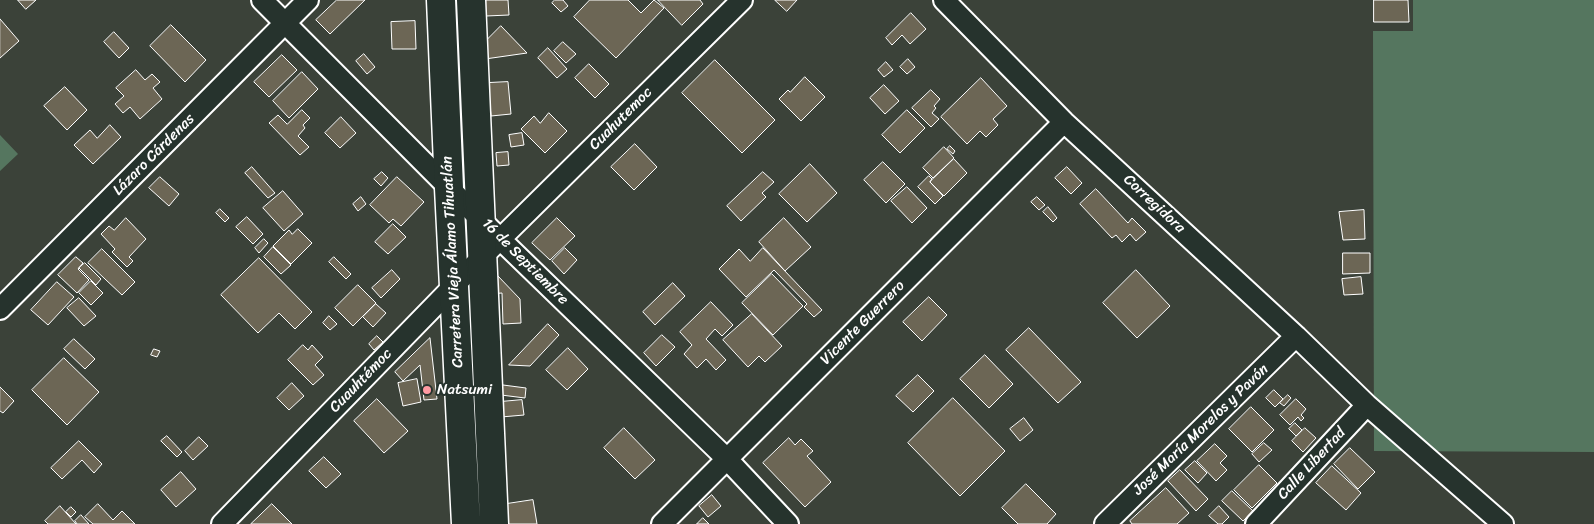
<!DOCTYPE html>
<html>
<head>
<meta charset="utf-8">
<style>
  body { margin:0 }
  canvas { display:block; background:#3b4239 }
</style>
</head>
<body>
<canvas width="1594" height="524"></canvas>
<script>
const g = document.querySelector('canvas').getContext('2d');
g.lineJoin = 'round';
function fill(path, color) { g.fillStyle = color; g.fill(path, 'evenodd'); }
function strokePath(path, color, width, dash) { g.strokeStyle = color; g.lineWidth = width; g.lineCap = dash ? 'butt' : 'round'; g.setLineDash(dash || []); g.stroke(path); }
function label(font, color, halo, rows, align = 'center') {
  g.font = font + ' Sriracha,sans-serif'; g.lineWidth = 4; g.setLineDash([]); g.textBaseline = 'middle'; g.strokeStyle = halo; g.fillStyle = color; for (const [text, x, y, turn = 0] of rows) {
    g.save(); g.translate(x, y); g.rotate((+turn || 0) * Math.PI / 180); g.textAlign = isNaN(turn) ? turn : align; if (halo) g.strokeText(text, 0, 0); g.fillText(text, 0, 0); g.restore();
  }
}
fill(new Path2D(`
  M1413 0H1594V452L1374 451 1373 31H1413Z
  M0 135 18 154 0 171Z`), '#55765f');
const building = new Path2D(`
  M18 0H36L26 9Z
  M337 0H365L330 34 316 20Z
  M486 0H508L509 15 486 16Z
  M555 0H563L568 6 561 12 552 3Z
  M590 0H628L641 13 654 0 664 8 616 58 574 17Z
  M658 0H700L703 4 682 25Z
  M775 0H797L787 11Z
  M1374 0H1408L1409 22H1374Z
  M911 13 926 29 910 44 902 35 892 45 886 38Z
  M0 19 19 41 0 58Z
  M415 21 416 49H392L391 22Z
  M171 25 206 60 185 82 150 46Z
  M501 26 527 53 485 59 483 44Z
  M114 32 129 48 119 58 104 42Z
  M563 42 576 54 566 63 554 51Z
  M548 48 567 69 557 78 538 58Z
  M364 54 375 67 367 74 356 61Z
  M282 55 297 70 269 97 254 82Z
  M908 59 915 67 907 74 900 67Z
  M715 60 775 120 742 153 682 93Z
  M886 62 893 70 884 77 878 70Z
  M589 64 609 84 595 98 575 78Z
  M136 70 145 80 152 74 160 82 153 88 162 99 140 119 130 107 123 113 115 104 124 96 116 88Z
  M302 72 318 89 289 118 273 101Z
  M805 77 825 97 801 121 779 99 788 90 790 92Z
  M981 78 1007 106 993 119 998 125 986 137 980 131 967 144 941 117Z
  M508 82 511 114 491 116 488 83Z
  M884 85 899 101 885 114 870 98Z
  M65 87 87 110 67 130 44 106Z
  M931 90 940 99 934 106 936 108 932 113 939 119 931 127 912 108Z
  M302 110 310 118 303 125 305 128 298 136 309 147 300 155 269 123 278 115 287 124Z
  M907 110 925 128 900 153 882 135Z
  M549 113 567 131 545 153 521 129 534 116 540 123Z
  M341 117 356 133 340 148 325 133Z
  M110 125 121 137 93 164 74 145 90 130 97 138Z
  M522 133 524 145 511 147 509 135Z
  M635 144 657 167 634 190 611 167Z
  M950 146 955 151 953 154 947 149Z
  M944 147 954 158 933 178 923 168Z
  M508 152 509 165 497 166 496 153Z
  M954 159 967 173 944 196 930 182Z
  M883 162 905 184 886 203 864 180Z
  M810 164 837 193 807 222 779 194Z
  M252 167 275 193 268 198 245 173Z
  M1067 167 1082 183 1071 194 1055 178Z
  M382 172 388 178 381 186 374 179Z
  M763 172 774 182 762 193 766 197 741 221 727 206Z
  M929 176 932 179 930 182 943 196 935 204 918 187Z
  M160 177 179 194 169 206 149 188Z
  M397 177 424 202 401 226 393 219 389 223 370 205Z
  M907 187 927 208 912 223 891 201Z
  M1096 189 1128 223 1132 218 1146 232 1136 241 1130 234 1122 242 1116 235 1112 238 1080 204Z
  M283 191 303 214 284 231 263 208Z
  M361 197 366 204 358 211 353 204Z
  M1037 197 1045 205 1039 210 1031 202Z
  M1048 207 1057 218 1053 222 1043 212Z
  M220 209 229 218 225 222 216 213Z
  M1364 210 1365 239 1343 240 1339 212Z
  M247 217 263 234 253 244 236 227Z
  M126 218 146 239 129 257 133 261 127 267 112 252 115 249 101 234 109 226 114 230Z
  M557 218 575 236 550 260 532 243Z
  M784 218 811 247 785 271 759 242Z
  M393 224 406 237 388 254 375 242Z
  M298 229 312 243 291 264 273 246 289 230 292 234Z
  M264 239 268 243 259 253 255 248Z
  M273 247 291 265 281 274 264 257Z
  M565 248 577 260 564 274 552 261Z
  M763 248 822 310 814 317 804 307 807 304 774 270 746 297 719 269 739 249 750 261Z
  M102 249 135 282 122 295 88 263Z
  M1343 253H1370V273L1343 274Z
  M76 257 83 263 78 269 89 280 77 293 58 275Z
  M334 257 351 274 346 279 329 262Z
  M259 258 312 312 295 329 279 313 258 333 221 295Z
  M85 263 101 279 96 285 79 268Z
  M392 270 400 279 381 298 372 288Z
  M1136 270 1170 306 1137 338 1103 303Z
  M772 274 803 306 773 335 742 303Z
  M497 275 520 299 521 323 503 324 502 293 489 294V276Z
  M1361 277 1363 294 1344 295 1342 279Z
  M91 281 103 293 91 305 79 293Z
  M57 282 74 297 48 325 31 310Z
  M673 283 685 296 655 325 643 312Z
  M358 285 376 303 353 326 335 308Z
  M929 297 947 315 922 341 903 322Z
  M79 298 96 316 84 326 67 308Z
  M711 302 733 325 722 336 715 329 706 339 726 360 716 370 706 359 697 368 684 354 692 345 680 332Z
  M376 304 386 313 373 327 363 317Z
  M752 314 782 346 765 362 759 356 748 367 723 340Z
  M329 316 337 324 330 330 323 323Z
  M548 324 559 335 530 366 509 365Z
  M1029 328 1081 382 1058 403 1006 350Z
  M662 335 675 347 656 366 644 353Z
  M377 336 383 342 374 350 369 344Z
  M430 338 437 399 424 400 420 365 403 381 395 372Z
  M74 339 95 359 85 369 64 349Z
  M303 345 308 350 312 345 323 357 315 365 324 375 313 385 288 360Z
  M568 348 588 369 567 390 546 370Z
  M154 349 160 351 157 357 151 355Z
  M985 355 1013 384 989 408 960 379Z
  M64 358 99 392 67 425 32 390Z
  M918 375 934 391 913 412 896 396Z
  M417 379 421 402 403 406 398 383Z
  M292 383 304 396 289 410 277 398Z
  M503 385 526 388 525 398 501 395Z
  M0 387 14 401 3 413 0 411Z
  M1274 390 1283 399 1275 407 1266 398Z
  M1288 395 1291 398 1284 406 1280 403Z
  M953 398 1005 451 960 496 908 443Z
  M377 399 408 431 384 453 354 421Z
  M1296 399 1306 409 1301 415 1304 418 1301 421 1298 417 1290 425 1280 415Z
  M522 400 524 415 501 417 500 402Z
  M1251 407 1274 430 1252 452 1229 429Z
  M1024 418 1033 430 1020 441 1010 429Z
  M1295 423 1302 430 1296 436 1289 429Z
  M624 428 655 460 635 479 604 448Z
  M1305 428 1316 438 1303 452 1292 441Z
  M167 436 182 452 177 457 161 441Z
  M199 437 208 446 193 460 185 451Z
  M789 438 795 445 801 439 813 451 807 456 831 482 805 507 763 463Z
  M79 441 102 464 94 473 82 460 62 479 51 468Z
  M1264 443 1272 450 1259 462 1252 454Z
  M1215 444 1227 456 1220 463 1227 470 1216 481 1197 461Z
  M1350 448 1375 472 1358 489 1334 464Z
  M324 457 341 474 326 488 309 471Z
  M1195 461 1207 473 1198 483 1185 470Z
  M1259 465 1277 483 1252 508 1234 490Z
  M1332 466 1361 493 1346 510 1316 483Z
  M1180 470 1208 499 1196 511 1168 481Z
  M181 472 196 489 176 507 161 490Z
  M1026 484 1056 514 1047 524H1018L1002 508Z
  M1166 488 1189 513 1177 524H1132L1130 521Z
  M1232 491 1253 511 1243 521 1222 501Z
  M712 495 721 506 708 517 699 506Z
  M533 500 537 524H503L500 505Z
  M98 504 113 520 122 511 135 524H93L85 517Z
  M272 504 292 524H251Z
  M60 506 76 524H48L45 521Z
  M1219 506 1229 517 1222 524H1218L1209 516Z
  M71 507 76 512 71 517 66 512Z
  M81 515 89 524H77L75 521Z
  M703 518 709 524H697Z`);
fill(building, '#6c6655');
strokePath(building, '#fff', 1);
const street = new Path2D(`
  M262 0 500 239 727 459 788 524
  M944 0 1064 122 1296 336 1367 405 1503 524
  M0 309 308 0
  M222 524 482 257 742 0
  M662 524 1064 122
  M1105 524 1296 336
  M1256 524 1367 405`);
const secondary = new Path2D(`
  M441 0 449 188 466 524
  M471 0 494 524`);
strokePath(street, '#fff', 24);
strokePath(secondary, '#fff', 31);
strokePath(street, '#26332d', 20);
strokePath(secondary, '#26332d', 28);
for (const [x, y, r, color] of [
  [427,390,5,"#ff9aa2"]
]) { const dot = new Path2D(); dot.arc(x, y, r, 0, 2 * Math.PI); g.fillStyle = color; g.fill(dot); strokePath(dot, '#26332d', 2); }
label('15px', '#fff', '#26332d', [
  ["Cuahutemoc",621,119,-45],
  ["Lázaro Cárdenas",154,155,-45],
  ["Corregidora",1154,204,43],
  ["Carretera Vieja Álamo Tihuatlán",453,262,-93],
  ["16 de Septiembre",525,262,45],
  ["Vicente Guerrero",863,323,-45],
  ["Cuauhtémoc",361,381,-46],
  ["José María Morelos y Pavón",1201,430,-44],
  ["Calle Libertad",1312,464,-47]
]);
label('15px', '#fff', '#26332d', [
  ["Natsumi",437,390]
], 'left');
</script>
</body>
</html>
